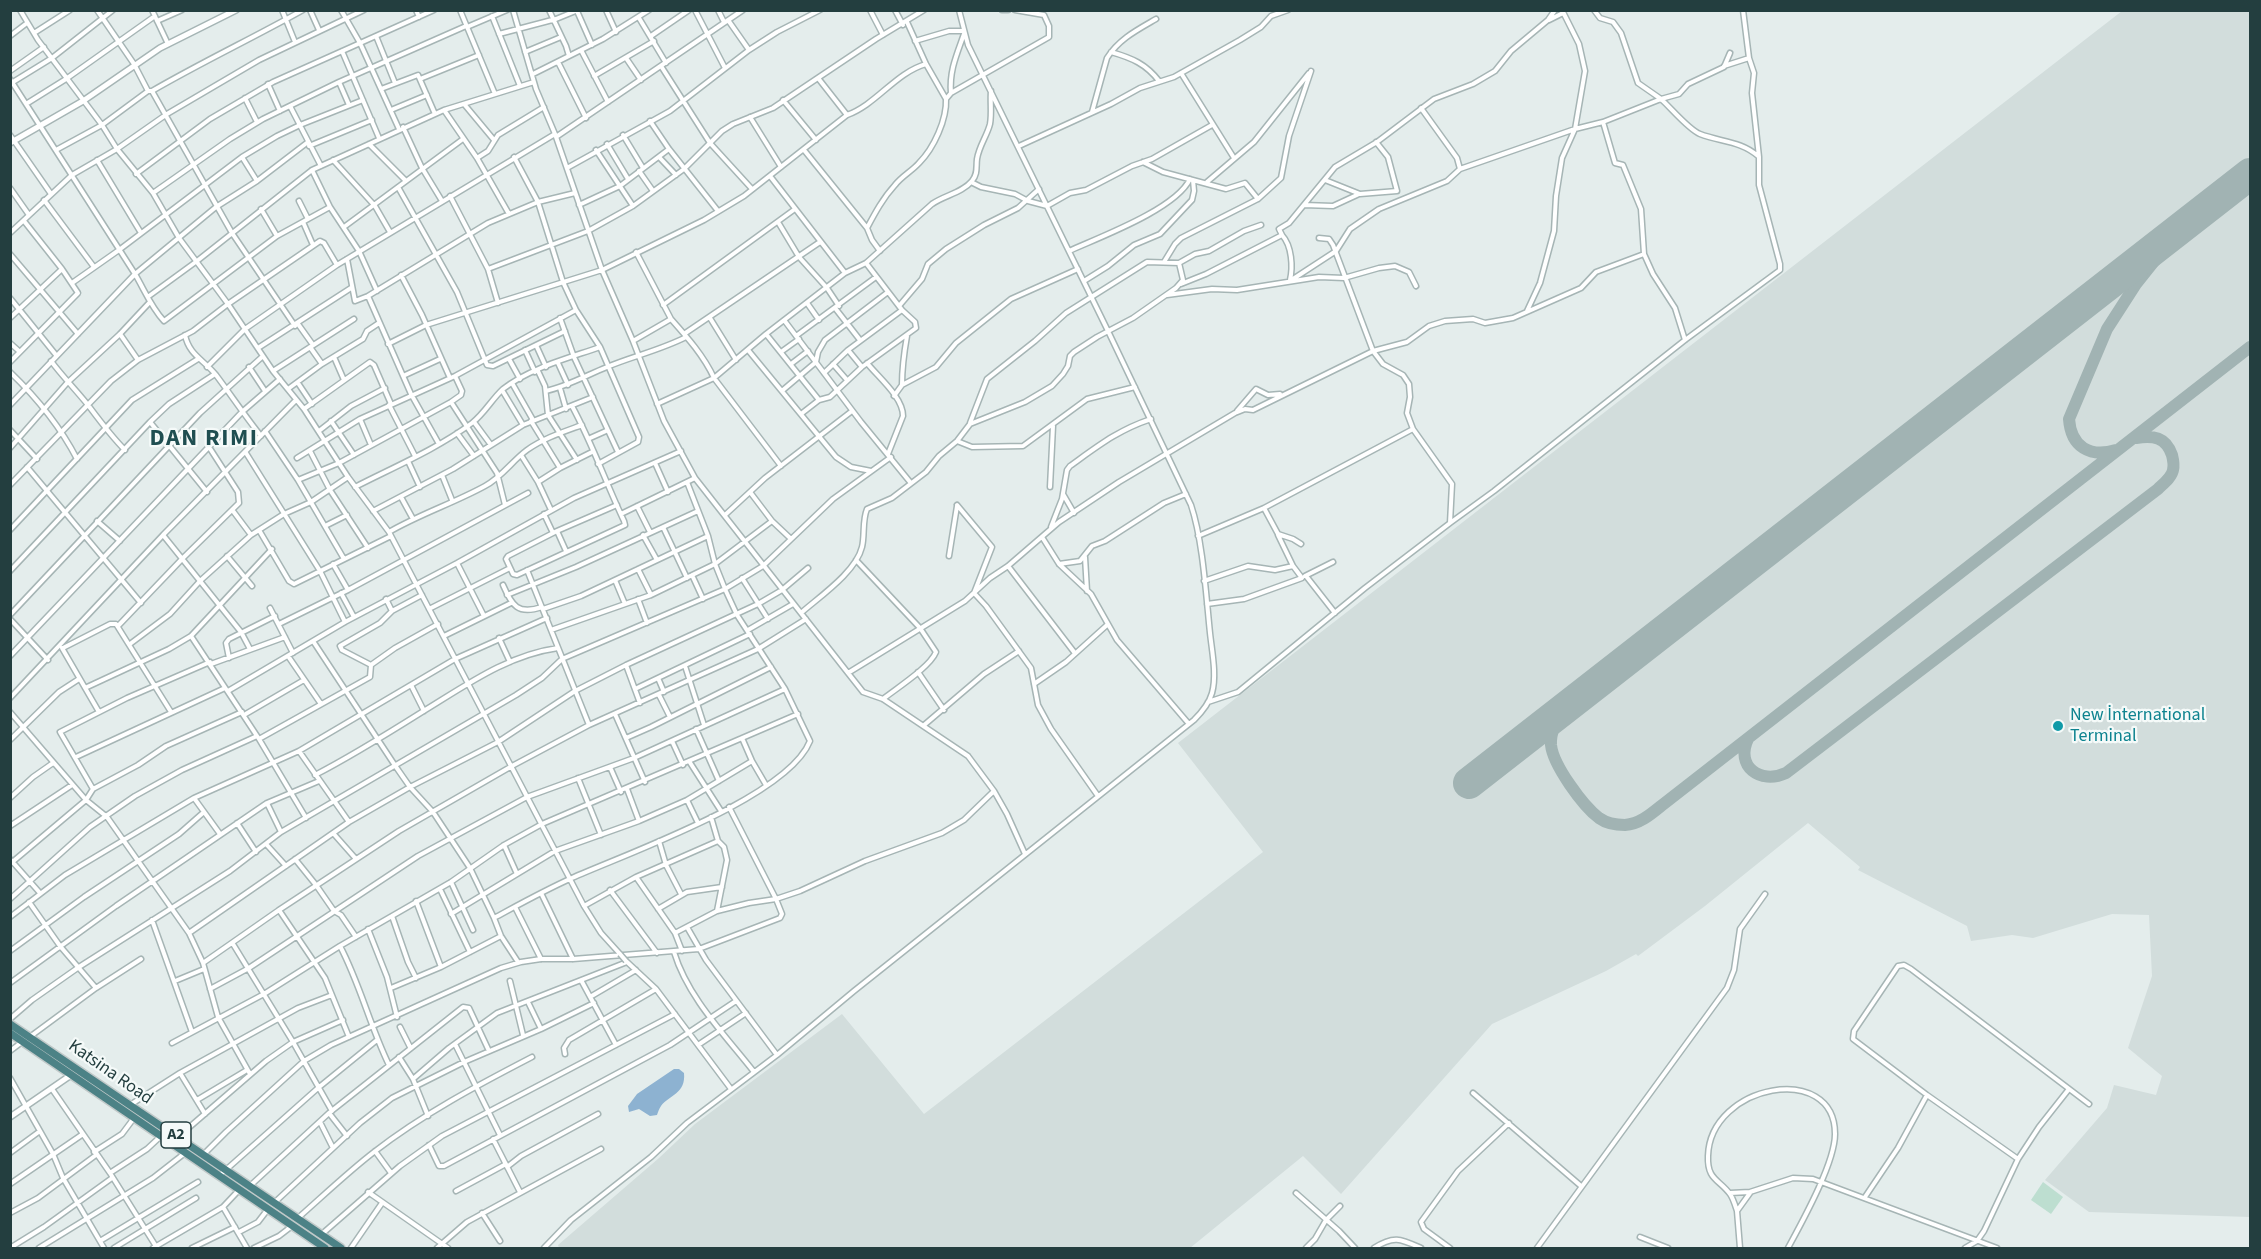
<!DOCTYPE html>
<html>
<head>
<meta charset="utf-8">
<style>
  body { margin:0 }
  #map { position:relative; width:2261px; height:1259px; overflow:hidden; background:#e4edec; font-family:"Source Sans 3",sans-serif }
  canvas { display:block }
  .frame { position:absolute; inset:0; border:12px solid #233e3f; pointer-events:none }
</style>
</head>
<body>
<div id="map">
<canvas width="2261" height="1259"></canvas>
<div class="frame"></div>
</div>
<script>
const g = document.querySelector('canvas').getContext('2d');
g.lineJoin = 'round';
function fill(path, color) { g.fillStyle = color; g.fill(path, 'evenodd'); }
function strokePath(path, color, width, dash) { g.strokeStyle = color; g.lineWidth = width; g.lineCap = dash ? 'butt' : 'round'; g.setLineDash(dash || []); g.stroke(path); }
function label(font, color, halo, rows, align = 'center') {
  g.font = font + ' "Source Sans 3",sans-serif'; g.lineWidth = 4.5; g.setLineDash([]); g.textBaseline = 'middle'; g.strokeStyle = halo; g.fillStyle = color; for (const [text, x, y, turn = 0] of rows) {
    g.save(); g.translate(x, y); g.rotate((+turn || 0) * Math.PI / 180); g.textAlign = isNaN(turn) ? turn : align; if (halo) g.strokeText(text, 0, 0); g.fillText(text, 0, 0); g.restore();
  }
}
fill(new Path2D(`
  M2122 11H2250V1217L2089 1212 2045 1180 2107 1108 2114 1085 2156 1095 2162 1076 2128 1048 2152 976 2149 915 2112 914 2033 938 2012 935 1971 941 1967 926 1858 870 1860 867 1808 823 1705 906 1638 956 1636 954 1606 971 1492 1024 1341 1194 1303 1156 1190 1248H559L558 1245 659 1158 695 1124 842 1014 924 1114 1263 852 1178 743Z`), '#d2dddc');
fill(new Path2D(`
  M2043 1182 2063 1197 2051 1214 2031 1200Z`), '#bdded0');
fill(new Path2D(`
  M674 1069H679L684 1073C686 1094 669 1095 661 1106 659 1109 658 1112 657 1115L650 1116 639 1109 629 1112 628 1106 637 1094Z`), '#8db2d1');
strokePath(new Path2D(`
  M2116 450C2090 458 2071 447 2069 419L2107 329 2136 284 2179 230
  M1566 708C1557 719 1550 731 1551 745 1553 765 1583 806 1599 818 1606 823 1616 825 1625 825 1639 824 1650 815 1661 806L2250 347
  M1748 739C1735 766 1760 785 1786 773L2158 489C2163 484 2172 477 2173 470 2174 466 2173 459 2172 455 2166 437 2153 435 2136 438`), '#a1b3b3', 12);
strokePath(new Path2D(`
  M1469 783 2250 174`), '#a1b3b3', 32);
const minor = new Path2D(`
  M20 10 38 40 102 125 117 149 153 193 179 238 228 304 273 371 304 409 348 477 389 532 584 906 601 933 620 954
  M97 10 134 64 148 91H152L232 233 295 326
  M152 10 168 44
  M282 10 295 42
  M310 10 319 30
  M341 10 360 43 399 129
  M416 10 419 17
  M460 10 495 94
  M513 10 536 89 555 134 602 270 633 341 664 421 695 478 848 673 863 692 883 699 968 756 994 791 1007 814 1025 854
  M549 10 566 46 569 56
  M606 10 616 32
  M695 10 725 68
  M718 10 724 22
  M870 10 883 35
  M895 10 903 25
  M1002 10H1008
  M1594 10 1600 18 1613 22 1621 33 1638 83 1661 99 1679 94 1688 84 1724 67 1730 53
  M577 11 592 45
  M492 16 520 86
  M639 18 666 63
  M728 20 749 50
  M1549 20 1563 13
  M157 21 182 10
  M907 22 926 64 946 99
  M467 27 507 10
  M34 33 70 10
  M499 34 556 19 578 10
  M10 36 27 23
  M376 36 395 83
  M651 36 689 10
  M915 41 949 31H964
  M581 50 608 102
  M342 51 379 138
  M525 52 561 37
  M1111 52C1132 58 1146 64 1159 81
  M626 58 641 80
  M558 62 586 118
  M661 66 710 143 752 189
  M1724 66 1749 58 1743 10
  M10 71 44 47
  M1181 73 1234 158
  M533 74 603 39 649 10
  M594 76 654 41
  M818 78 847 115
  M10 79 135 274C145 291 151 307 164 321L277 236 330 207
  M420 79 479 55
  M13 82 52 58 113 10
  M339 82 349 105
  M268 84 280 111
  M381 89 418 75 435 114
  M152 91C202 62 253 38 303 10
  M951 93 1049 37V26L1044 15 1015 10
  M245 98 257 122
  M783 100 816 140
  M26 104 66 79 155 16
  M464 104 494 140
  M290 106 321 166
  M1421 108 1457 158 1460 169
  M391 110 427 95
  M444 110 477 158 509 214
  M1092 112 1107 58C1119 39 1137 30 1156 19
  M750 117 781 167
  M650 121 669 149 718 211
  M1603 122 1615 163 1623 165 1641 209 1644 254 1653 274 1675 308 1685 340
  M403 127 422 168 442 201
  M10 135 51 194
  M623 135 643 168
  M556 137 743 10
  M369 144 406 181
  M607 144 628 179
  M309 146 372 120
  M1019 146 1111 104 1140 88 1174 77 1240 40 1261 27 1271 16 1288 10
  M56 150 102 125 148 91
  M596 150 633 206
  M804 150 867 228 872 240 880 251
  M242 157 257 181
  M514 157 538 202 563 282 576 310 600 347 639 437 638 442 598 464
  M659 157 676 175
  M477 158 488 151 498 135 544 107
  M97 160 141 233
  M333 160 375 206 390 232
  M1143 162 1163 172 1226 189 1245 183 1258 199
  M567 168 670 111 749 50 777 32 820 10
  M312 170 330 207 359 251 377 291
  M639 171 653 191
  M136 174 210 119 273 82 434 10
  M770 176 845 273
  M1325 180 1360 194 1397 191 1388 157 1376 142
  M971 182 981 187 1015 194 1028 201 1047 206 1070 193 1086 190 1132 166 1152 159 1212 125
  M1207 182 1254 142 1309 73
  M398 187 457 292 487 365 493 366 565 331
  M10 188 29 215
  M153 193 230 139 263 119 339 82 466 26
  M450 196 488 269 498 303
  M44 200 94 267
  M299 201 308 219
  M579 205 620 186 669 149
  M1304 205 1333 206 1359 194
  M261 209 277 236
  M303 222 313 245
  M778 222 799 257 827 288 839 306
  M344 227 463 139
  M867 228C875 213 883 198 895 185 902 176 912 171 919 163 934 148 947 119 946 99L951 93C949 71 957 54 964 34
  M10 233 72 175 117 149 167 114 259 60 364 10
  M1282 235C1292 246 1293 267 1290 280
  M1319 238 1329 239 1333 245 1373 351 1383 364 1403 375 1409 384 1410 397 1407 413 1413 429
  M1069 251C1100 237 1176 209 1190 179
  M10 254 78 334
  M347 259 355 301 368 296 488 223 538 202 575 193
  M1164 262 1175 244 1181 238 1258 199 1281 178 1289 136 1311 71
  M488 269 588 231 633 206 684 169 722 131 733 124 773 108 876 39 924 10
  M401 275 422 315 450 378
  M1084 281 1108 266 1134 245 1160 234 1192 200 1194 191 1193 180
  M1290 281 1336 251 1350 229 1379 209 1447 181 1460 169 1575 129 1603 122 1661 99C1671 108 1689 130 1700 134 1721 142 1741 141 1758 156
  M72 283 119 250 242 157 277 136 300 125 363 100
  M1181 284 1206 274 1282 235 1279 229 1289 223 1335 167 1377 142 1434 99 1473 84 1495 71 1511 51 1548 20 1555 10
  M1167 295 1212 289 1237 290 1319 277 1344 278 1379 268 1395 266 1409 272 1416 286
  M149 296 197 261 312 170 444 110 534 82
  M368 296 411 394 439 444
  M10 298 56 355
  M807 303 819 320
  M663 305 795 209
  M899 306 922 279 928 264 946 249 984 225 1018 208 1039 189
  M835 308 860 340
  M1527 311 1540 283 1554 231 1556 196 1562 158 1575 129 1585 71 1579 44 1562 10
  M10 318 62 269
  M560 318 574 357 618 452
  M710 318 736 360
  M671 319C687 337 704 356 714 378L781 466
  M784 320 861 422 910 482
  M298 324 313 345
  M120 334 138 360
  M684 334 820 242
  M766 334 819 400
  M185 335C189 355 204 360 216 375 231 395 245 416 261 436
  M796 336 876 277
  M633 341 671 319 636 252
  M10 343 20 352
  M388 344 426 325 602 270 704 220 744 196 847 115C877 104 895 73 926 64
  M536 345 546 367
  M310 347 322 364
  M258 348 351 288
  M525 350 535 372
  M748 350 836 457 851 467 871 471
  M848 350 862 367
  M781 352 799 339
  M334 357 344 380
  M509 359 520 379
  M51 361C63 377 76 390 88 405 100 421 111 436 125 450
  M10 362 78 293 62 269 24 221
  M558 363 568 385
  M867 363C878 377 903 397 903 416L888 454
  M791 364 808 351
  M833 364 847 380
  M207 367 245 329 337 265 555 134
  M249 367 265 391
  M273 371 354 319
  M538 371 545 386 548 415 577 460
  M10 372C37 398 60 426 77 459
  M824 373 848 350 902 310
  M403 376 440 359
  M298 383 312 404
  M512 383 533 420
  M902 385 936 367 956 343 1011 299 1078 269
  M560 388 566 409
  M288 389 322 364 363 339 367 331 379 323
  M502 390 523 425
  M783 390 816 362 818 352 825 340 888 292
  M546 391C568 386 587 375 607 367 633 356 661 350 686 337
  M894 396 902 385C902 369 904 353 907 336
  M451 402 497 473 505 505
  M657 404 714 378 766 334 845 273 866 263 932 204C945 195 962 193 972 181 978 174 976 167 977 159 979 146 987 136 990 124 992 113 990 102 991 91
  M10 405 135 274 216 207 257 181 308 142
  M389 405 415 456
  M572 406C592 443 606 483 624 521L625 525 517 575 513 574 506 559 508 556 557 531 617 505
  M304 409 370 362 374 365 391 404
  M1237 411 1256 389 1268 395 1280 394
  M801 414 819 400 830 397 862 367 916 328 915 322 902 310 866 263
  M360 419 371 445
  M331 421 354 455
  M531 421 560 468
  M150 422 207 492
  M474 422 491 445
  M970 423 987 379 1035 341 1066 313 1147 262 1179 263 1195 254 1209 251 1244 231 1261 225
  M10 430 37 459
  M265 431 298 480 344 559
  M319 431 351 406 385 388
  M457 433 474 456
  M588 439 606 431
  M957 441 972 447 1023 446 1087 399 1135 387
  M10 448 67 383 120 334 149 303
  M310 451 330 490 368 548
  M246 453 320 571 345 622
  M521 455 538 482
  M297 458 360 419 455 376 576 310
  M408 461 420 487
  M655 463 668 492
  M27 467 141 603
  M442 475 452 500
  M298 480 339 463 451 402 461 395 462 391 455 376
  M10 485 111 381 138 360 193 331 228 304 320 241 324 243 337 265
  M355 487C394 467 437 449 472 423 484 414 492 399 503 389 530 368 569 358 600 347
  M1050 487 1053 426
  M1063 494 1074 513
  M401 497 413 519
  M957 505 992 547 974 593 986 606 1031 668 1038 705 1051 729 1098 796
  M637 506 650 532
  M1264 508 1278 534 1293 539 1301 544
  M551 510 538 482 560 468 592 452
  M233 511 251 535
  M373 511 453 469 523 425 593 397
  M544 514 553 533
  M621 514 695 478
  M725 515 765 478 852 411
  M97 521 120 541
  M772 521 790 538
  M1450 523 1494 491 1685 340 1780 270V264L1759 185V157L1752 93 1754 73 1749 58
  M325 526 347 515
  M663 527 687 578
  M1051 527 1062 499 1067 470 1070 466C1098 446 1118 430 1151 419
  M10 530 132 400 198 359
  M259 530 289 581 294 584 391 536
  M557 531 566 551
  M389 532C420 514 454 503 485 486 502 477 512 461 527 450 544 438 563 432 582 425
  M163 535 241 632 250 649
  M643 535 657 560
  M1278 535 1293 566
  M1198 536 1264 508 1413 429 1452 484 1450 523 1365 588 1238 692 1208 702
  M1042 537 1059 564 1091 594 1117 640 1189 724
  M227 556 252 586
  M949 556 957 506
  M1085 557 1087 591
  M856 560 920 628 936 652C930 667 897 688 883 699
  M457 563 484 616
  M1059 564 1080 561 1092 546 1105 541 1164 503 1186 494
  M1008 566 1074 652
  M638 569 651 595
  M527 570 589 725
  M10 571 150 422 169 404 215 374
  M692 575 703 599
  M1305 576 1333 562
  M1306 576 1335 613
  M742 578 768 619
  M615 580 625 604
  M1204 581 1248 566 1275 570 1293 566 1302 578 1244 599 1207 604
  M503 585C512 606 518 615 542 607
  M348 590 528 493
  M341 593 354 617
  M507 595 576 567 698 511
  M386 599 392 611
  M638 599 647 623
  M270 608 293 653
  M429 609 510 568
  M543 609 581 596 708 536
  M801 613C819 597 856 572 862 547 865 535 862 521 867 509L892 498 926 472 939 456 957 441 970 424 1025 402 1052 386 1063 374 1068 366 1070 356 1074 352 1097 337 1133 318 1176 288 1183 280 1179 263
  M10 615 200 413 263 356
  M10 619 48 660
  M279 624 348 590 333 564
  M118 626 183 558 239 503 238 492 209 447
  M551 630 651 595 715 564 772 521 750 492
  M748 630 793 604
  M191 636 259 739 306 818
  M444 636 511 603
  M499 638 510 662
  M313 641 394 764 410 787 433 812 470 868 494 918 501 936 518 962
  M130 644 170 614 200 581 251 535 284 514 311 502 348 477
  M62 648 99 712
  M63 648 110 624H116L171 712
  M10 656 242 412 280 379
  M288 656 321 704
  M229 658 226 643 229 639 275 616
  M211 664 285 637
  M371 665 342 650 340 646 380 623 392 611 422 595
  M371 665 395 648 438 624
  M626 665 640 703
  M685 666 704 725
  M918 672 944 710
  M848 673 965 601 990 578 1008 566 1059 522 1119 482 1235 413 1245 409 1253 410 1373 351 1407 342 1429 326 1445 321 1473 319 1485 323 1513 318 1581 288 1596 272 1644 254
  M658 678 664 692
  M1034 684 1066 662 1107 625
  M411 685 424 711
  M85 688 169 649 191 636 272 549
  M635 689 750 634
  M228 691 345 622 457 563 574 498 681 451
  M659 695 670 717
  M10 698 163 535 296 400
  M10 712 86 800 107 817 189 933 203 963 218 1017 250 1074
  M615 714 645 782
  M244 715 304 680
  M923 726 984 674 1019 651
  M696 729 719 781
  M626 738 651 727 771 667
  M259 739 370 677 371 665
  M10 740 59 692 79 679
  M672 741 683 765
  M299 751 349 822
  M76 757 225 688
  M689 761 721 811
  M752 761 766 785
  M610 767 621 792
  M315 775C352 756 387 734 422 712 465 686 507 655 558 648
  M578 778 601 835
  M93 789 60 732 127 698 210 662
  M627 789 639 821
  M10 798 33 777 53 763
  M194 798 220 834
  M687 800 698 823
  M267 803 281 832
  M711 817 718 841 724 847 727 860 717 911
  M237 823 256 852
  M10 826 72 785
  M333 833 356 859
  M659 841 666 865 681 894
  M266 844 286 866
  M504 845 517 874
  M10 859 40 893
  M295 859 316 885 334 911 341 915 356 937
  M10 864 86 800 93 789 138 765 166 746 242 712
  M636 877 675 933 682 951
  M451 882 473 930
  M440 889 470 952
  M610 890 657 953
  M541 893 573 959
  M10 899 90 827 135 796 182 770 257 736
  M416 901 441 967
  M29 902 60 946 96 988
  M584 906 636 877 718 841
  M515 907 541 959
  M658 909 687 892 722 887
  M279 910 325 978 349 1037
  M451 914 555 851 639 821 687 800 752 761 742 738
  M392 916 408 962 416 978
  M10 917 65 875 194 798 299 751 455 659 547 618
  M494 918C520 904 545 890 572 878 628 853 788 797 810 741L785 689 737 615 725 589 715 564 708 536 687 482
  M152 920 192 1032
  M687 927 706 960 777 1055
  M368 929 387 977 397 1017
  M189 933 349 822 410 787 498 742 575 691 626 665 758 604 782 590 808 568
  M675 933 717 911 749 903 776 899 800 891 865 861 942 833 964 820 994 791
  M233 944 293 1042 332 1111
  M340 946C360 984 370 1026 389 1065
  M10 951 84 897 179 834 204 812
  M674 952C688 998 725 1035 754 1072
  M626 961 656 989 731 1089
  M203 963 279 910 399 831 512 766 589 725 758 649 806 619
  M581 980 616 1045
  M175 981 204 969
  M510 981 523 1035
  M10 983 116 906 267 803 319 781
  M391 988 441 967 501 936
  M210 989 249 968 418 856 527 797 634 758 785 689
  M590 997 636 970
  M528 1002 541 1029
  M10 1019 32 1000 79 967 230 871 281 832 516 695 542 678 562 659 725 589 763 566 833 499 891 457
  M400 1027 410 1047
  M31 1036 96 988 141 959
  M172 1043 264 994 340 946 451 882 504 845 542 824 798 714
  M455 1044 500 1135
  M698 1045 746 1013
  M10 1051 22 1042
  M565 1054 564 1048 569 1040 656 989
  M399 1057 413 1079
  M180 1073 205 1114
  M10 1078 53 1154 63 1178 104 1248
  M52 1089 110 1173 157 1248
  M1473 1093 1581 1186
  M197 1100 247 1070
  M130 1105 180 1073 298 1008 332 995
  M329 1113 347 1136
  M428 1116 413 1079 449 1048 497 1013 627 962
  M320 1122 333 1148
  M178 1137 266 1061 293 1042 343 1020
  M493 1139 520 1192
  M429 1145 439 1166H444L670 1045 736 1001
  M375 1151 391 1173
  M94 1152 122 1134 134 1118
  M10 1153 40 1131
  M204 1154 226 1132 304 1061 331 1045 501 968 521 962 541 959H573L699 949 780 918 782 914 776 899 729 807
  M2018 1159 1927 1095 1853 1039 1854 1031 1898 966 1904 965 1911 969 2089 1104
  M507 1167 521 1156 598 1114
  M110 1173 147 1149 161 1136
  M219 1176 318 1088 377 1040
  M10 1184 83 1134
  M251 1185 329 1113 463 1007 469 1008 489 1051
  M456 1191 506 1164
  M368 1192 448 1248
  M1296 1193 1339 1231 1355 1248
  M1730 1193 1750 1192 1793 1178 1813 1179 1997 1248
  M1865 1197 1898 1148 1927 1095
  M274 1203 360 1123 392 1098 464 1062 541 1029 594 1003
  M223 1207 247 1248
  M1737 1211C1735 1205 1733 1198 1730 1194 1719 1179 1707 1180 1708 1156 1710 1084 1835 1061 1835 1134 1835 1163 1802 1222 1788 1248
  M10 1213 38 1198 96 1155
  M482 1213 500 1241
  M298 1218C323 1196 348 1172 374 1152 423 1114 478 1085 532 1057
  M239 1232 258 1222 268 1209
  M322 1234 400 1166 442 1136 675 1014
  M1640 1237 1668 1248
  M100 1241 198 1182
  M10 1248 44 1227 112 1178
  M39 1248 153 1178 185 1153
  M114 1248 196 1198
  M153 1248 223 1207 239 1190
  M192 1248 235 1227
  M254 1248 279 1236 292 1226
  M351 1248 382 1203
  M437 1248 467 1222 601 1149
  M544 1248 571 1220 651 1157 687 1123 777 1055 854 991 1194 720C1202 712 1209 704 1212 693 1217 675 1212 652 1210 633 1206 595 1203 541 1191 505L1108 331 968 45 959 10
  M1306 1248 1315 1239 1326 1220 1340 1206
  M1374 1248C1394 1235 1401 1239 1421 1248
  M1450 1248 1424 1229 1421 1222 1458 1171 1509 1123
  M1537 1248 1727 988 1734 970 1740 929 1765 894
  M1740 1248 1737 1211 1750 1193
  M1965 1248 1977 1241 1984 1231 2018 1159 2039 1127 2069 1089`);
const tertiary = new Path2D(`
  M10 143 83 101 160 48 236 10
  M10 1117 71 1075`);
const trunk = new Path2D(`
  M10 1024 341 1248
  M10 1033 325 1248`);
strokePath(minor, '#a6b5b5', 7);
strokePath(tertiary, '#a6b5b5', 8);
strokePath(trunk, '#c1c9c9', 10);
strokePath(minor, '#fff', 4);
strokePath(tertiary, '#fff', 5);
strokePath(trunk, '#4c8286', 7);
const minorBridge = new Path2D(`
  M620 954 626 961`);
strokePath(minorBridge, '#a6b5b5', 7, []);
strokePath(minorBridge, '#fff', 4);
for (const [x, y, r, color] of [
  [2058,726,6,"#0f9aa8"]
]) { const dot = new Path2D(); dot.arc(x, y, r, 0, 2 * Math.PI); g.fillStyle = color; g.fill(dot); strokePath(dot, '#f5faf9', 2); }
for (const [x, y, w] of [
  [176,1135,30]
]) { const box = new Path2D(); box.roundRect(x - w / 2, y - 13, w, 26, 4.5); g.fillStyle = '#f5faf9'; g.fill(box); strokePath(box, '#233e3f', 1.5); }
label('bold 16px', '#233e3f', null, [
  ["A2",176,1135]
]);
label('18px', '#0d838f', '#f5faf9', [
  ["New İnternational",2070,716],
  ["Terminal",2070,737]
], 'left');
label('18px', '#233e3f', '#f5faf9', [
  ["Katsina Road",110,1073,35]
]);
g.letterSpacing = '1.5px';
label('bold 24px', '#1f4e51', '#f5faf9', [
  ["DAN RIMI",204,440]
]);
g.letterSpacing = '0px';
</script>
</body>
</html>
